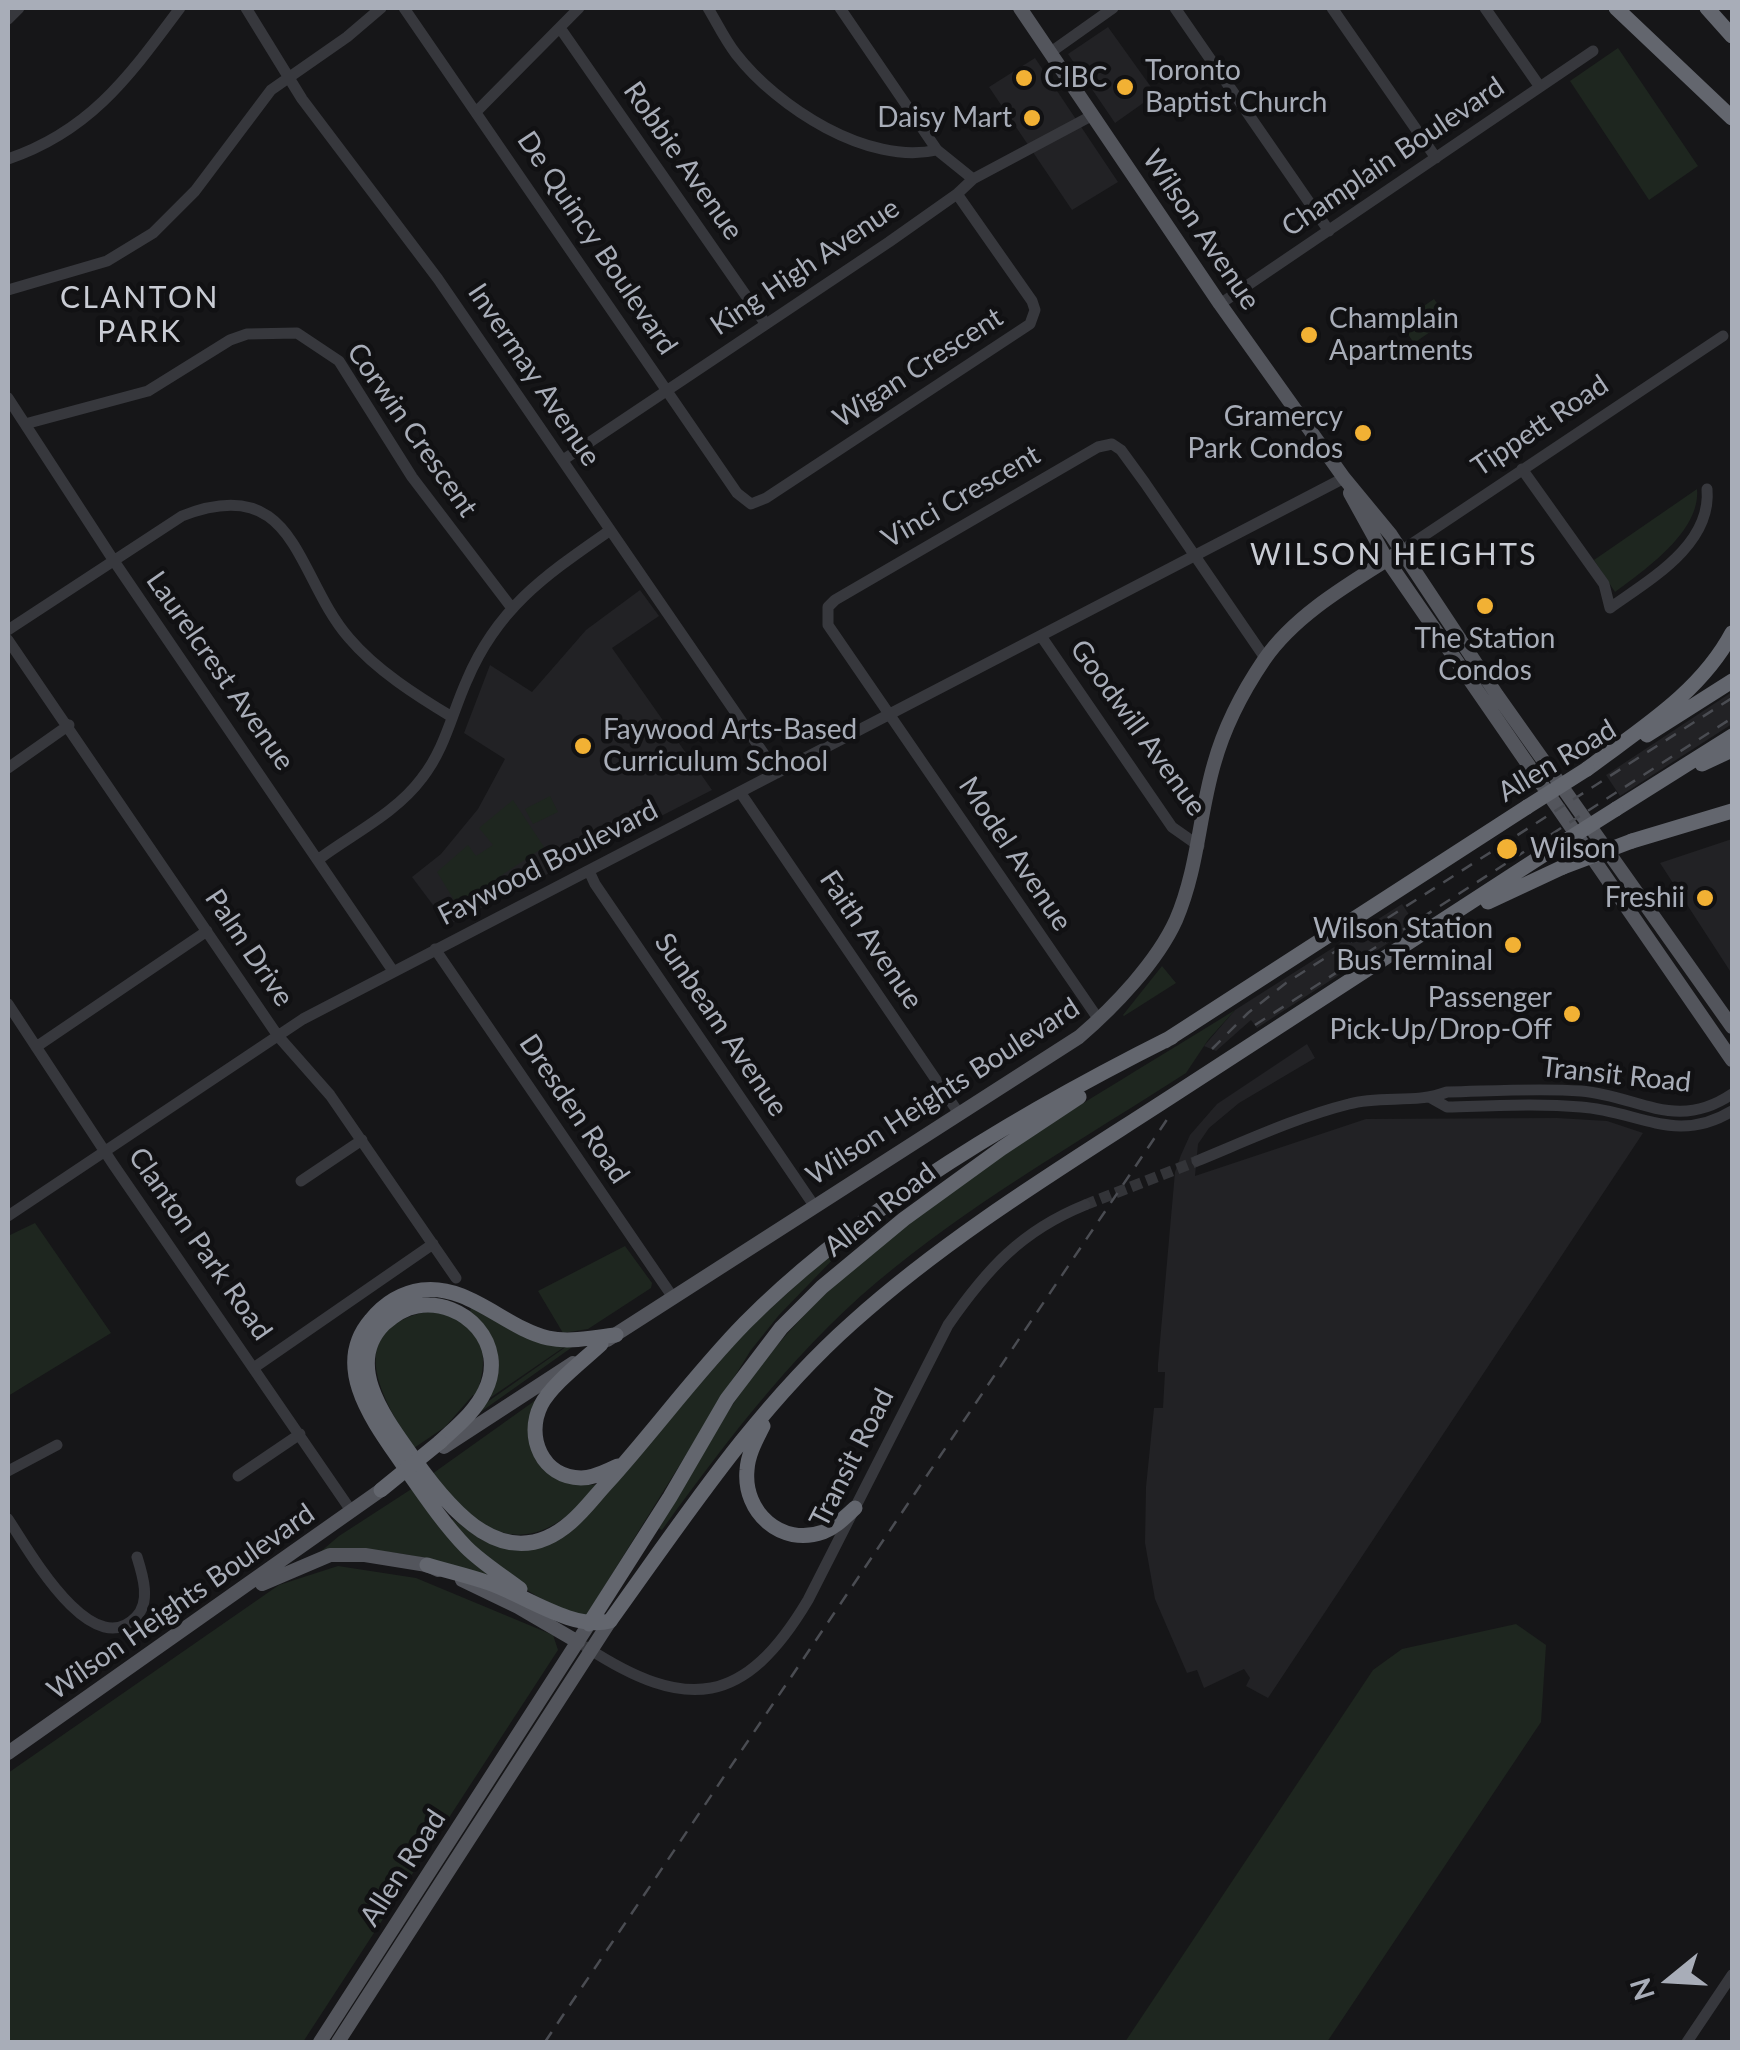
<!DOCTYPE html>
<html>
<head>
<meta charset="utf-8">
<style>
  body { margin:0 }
  #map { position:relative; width:1740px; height:2050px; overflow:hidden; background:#161618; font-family:Lato,sans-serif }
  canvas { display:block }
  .frame { position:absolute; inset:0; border:10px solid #a8adb8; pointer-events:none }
  .north { position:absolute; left:1620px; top:1930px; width:100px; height:100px; -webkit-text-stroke:8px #111113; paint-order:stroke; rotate:252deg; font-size:28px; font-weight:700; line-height:40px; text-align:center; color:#a8adb8 }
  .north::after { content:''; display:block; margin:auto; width:35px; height:45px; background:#a8adb8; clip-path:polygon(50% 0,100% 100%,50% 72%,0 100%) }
</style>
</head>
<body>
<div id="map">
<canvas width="1740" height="2050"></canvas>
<div class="frame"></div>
<div class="north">N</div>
</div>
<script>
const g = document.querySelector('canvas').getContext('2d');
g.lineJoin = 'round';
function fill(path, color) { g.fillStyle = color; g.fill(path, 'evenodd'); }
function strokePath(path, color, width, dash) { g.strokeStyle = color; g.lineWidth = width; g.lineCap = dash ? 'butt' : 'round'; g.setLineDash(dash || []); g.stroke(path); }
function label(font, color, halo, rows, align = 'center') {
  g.font = font + ' Lato,sans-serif'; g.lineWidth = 9; g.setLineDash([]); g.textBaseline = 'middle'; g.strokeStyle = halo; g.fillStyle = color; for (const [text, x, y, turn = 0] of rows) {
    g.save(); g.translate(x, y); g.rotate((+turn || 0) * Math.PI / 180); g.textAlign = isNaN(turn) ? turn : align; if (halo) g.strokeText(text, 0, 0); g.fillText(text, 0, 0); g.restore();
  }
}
fill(new Path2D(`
  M1108 27 1156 94 1115 123 1068 54Z
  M1035 58 1118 182 1072 210 989 87Z
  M640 590 659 616 612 648 712 790 448 925 412 877 441 854 478 809 505 759 464 733 490 665 532 692 586 630Z
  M1732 692V724L1620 796 1606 775Z
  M1732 839V974L1660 863Z
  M1402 904 1416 925 1257 1028 1251 1020 1216 1051 1204 1046 1235 1010Z
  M1307 1044 1315 1058 1239 1103 1209 1128 1198 1144 1195 1176 1366 1119 1557 1118 1607 1121 1643 1133 1268 1698 1246 1686 1250 1678 1244 1669 1204 1688 1197 1670 1187 1673 1155 1599 1145 1543 1146 1487 1154 1408H1163L1165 1372H1158V1364L1175 1172 1181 1155 1190 1135 1217 1104Z`), '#222225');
fill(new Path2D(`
  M1618 48 1698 166 1649 200 1570 81Z
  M1434 299 1448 319 1432 330 1418 310Z
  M1416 312 1430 332 1414 343 1400 323Z
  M1697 489C1701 531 1645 570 1615 592L1594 560Z
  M550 796 558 812 533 824 525 809Z
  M513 800 544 847 457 905 437 872 468 845 476 856 493 845 479 828Z
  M1162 966 1176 983 1124 1016 1123 1015Z
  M1235 1010 1208 1040 1186 1073C1088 1136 985 1195 894 1268 802 1341 730 1436 662 1530L658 1528C700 1456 740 1383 798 1322 921 1192 1085 1104 1235 1010Z
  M35 1223 111 1333 8 1396V1236Z
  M625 1246 652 1283 651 1288 588 1329 563 1333 538 1291Z
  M837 1248 841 1251 779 1315 751 1350 586 1616C531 1604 487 1560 449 1521L453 1519 480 1539 495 1545 581 1522 746 1331Z
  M471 1306 567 1345 487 1400 494 1381 470 1313Z
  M436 1310C482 1326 492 1350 476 1396L473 1395 445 1427 414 1448C378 1394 341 1325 436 1310Z
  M578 1343 475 1416 483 1405 570 1344Z
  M540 1397 538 1462C555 1483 574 1487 600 1484 570 1517 535 1550 488 1527 481 1524 473 1521 468 1516 455 1504 444 1488 432 1474Z
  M413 1488 491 1578C428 1557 386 1545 319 1553L339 1536Z
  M338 1566 416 1578 553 1635 558 1650 303 2042H8V1773L279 1585Z
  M1516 1624 1546 1645 1541 1722 1327 2042H1125L1373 1670 1402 1649Z`), '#1e261f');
strokePath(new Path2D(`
  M1085 1205 1197 1161`), '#333438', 11, [11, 5.5]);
strokePath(new Path2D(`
  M246 8 302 99 438 279 777 773
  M404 8 737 493 751 504 766 498 1030 324 1035 310 1032 301 957 194
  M708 8C717 23 725 40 736 54 777 107 868 166 937 150L973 179
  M840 8 937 150
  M1175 8 1329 231
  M1332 8 1436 158
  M1485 8 1540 87
  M8 19 19 8
  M560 28 765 323
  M1051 52 1113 8
  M477 111 579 8
  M8 159C91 131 130 75 180 8
  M8 290 107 261 153 233 195 191 271 90 347 37 381 8
  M1220 304 1593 51
  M8 398 114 561 393 971
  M25 424 148 391 230 340 247 334 297 333 339 361 412 477 511 607
  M563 460 889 242 957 194 973 179 1093 115
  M1522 469 1604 584 1610 608C1649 580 1712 545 1707 489
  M1401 551 1723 336
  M8 630 182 516C297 471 295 576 349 638 376 670 417 696 452 717
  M1041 636 1172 827 1199 846
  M8 640 278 1036 330 1095 456 1278
  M8 768 69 725
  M740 792 960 1115
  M319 859C354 833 396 813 422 778 445 749 452 713 467 680 498 607 546 575 609 531
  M589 871 595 884 815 1207
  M435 949 672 1296
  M8 1004 113 1164 352 1512
  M1099 1020 828 625V607L835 600 1098 447 1112 444 1121 450 1145 483 1265 658
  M36 1047 207 931
  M1431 1098 1447 1107C1491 1106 1536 1103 1581 1107 1638 1111 1676 1145 1732 1111
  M1197 1161C1246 1141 1297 1117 1349 1104 1381 1095 1416 1104 1447 1092 1492 1091 1537 1088 1581 1091 1639 1096 1676 1132 1732 1094
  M301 1181 362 1140
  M8 1216 303 1019 1344 478
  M255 1367 433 1244
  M8 1471 57 1445
  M238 1476 300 1434
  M8 1519C27 1547 91 1664 136 1617 151 1602 143 1576 137 1557
  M586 1647C687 1713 745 1706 808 1600L948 1325C987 1269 1021 1231 1085 1205
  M1687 2042 1732 1975`), '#37383d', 11);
strokePath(new Path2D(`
  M1020 8 1220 304 1344 478 1391 535 1497 695 1732 1027
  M1350 493 1387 560 1732 1060
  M607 1340 1079 1037C1114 1007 1157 962 1176 920 1198 869 1199 815 1214 764 1224 728 1243 691 1264 660 1296 613 1354 581 1401 551
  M444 1447 573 1363
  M462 1580 518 1607 578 1642
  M262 1584 330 1555H365L427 1565 438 1570
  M8 1753 381 1490
  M320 2042 589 1624
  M338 2042 610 1621`), '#53555c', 14);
strokePath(new Path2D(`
  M1616 8 1732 118
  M1707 8 1732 36
  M1647 735 1732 681
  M1702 764 1732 750
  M1587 769C1640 729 1700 693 1732 633
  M1616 809 1732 736
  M1632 841 1732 811
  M1488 902 1563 867
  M1165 1041 1527 807
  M601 1344C584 1360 551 1385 541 1405 525 1437 542 1477 581 1478 595 1478 606 1471 618 1466
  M763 1426C756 1440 748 1454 747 1470 743 1512 781 1547 823 1532 836 1527 845 1517 855 1508
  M440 1442C457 1426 475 1412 485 1391 508 1345 465 1298 417 1306 404 1308 394 1315 384 1324 342 1366 389 1423 414 1459 450 1510 506 1579 571 1522 584 1511 595 1496 607 1483 654 1431 696 1373 745 1323 860 1207 1026 1110 1172 1037
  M427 1565C447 1571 469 1576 489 1583 524 1595 573 1631 610 1621 685 1517 756 1408 853 1322 950 1235 1061 1168 1169 1098 1297 1016 1424 933 1551 850
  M520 1589C503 1576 482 1563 466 1547 443 1523 425 1496 406 1469 378 1427 329 1369 371 1320 384 1304 401 1293 422 1290 469 1284 505 1328 548 1338 570 1343 594 1337 616 1335
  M589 1624 670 1497 727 1399 781 1328 822 1287 904 1219 1002 1148 1079 1097`), '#63666e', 15);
strokePath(new Path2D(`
  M1255 1025 1732 718
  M1212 1049 1248 1013 1286 983 1732 698
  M545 2042 1168 1118`), '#4a4c52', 2.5, [12, 10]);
strokePath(new Path2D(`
  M1527 807 1587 769
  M1551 850 1616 809
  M1563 867 1632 841
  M381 1490 440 1442`), '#63666e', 15);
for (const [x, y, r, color] of [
  [1024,78,10,"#f2b134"],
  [1125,87,10,"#f2b134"],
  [1032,118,10,"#f2b134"],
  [1309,335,10,"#f2b134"],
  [1363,433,10,"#f2b134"],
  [1485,606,10,"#f2b134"],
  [583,746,10,"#f2b134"],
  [1507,849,12,"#f2b134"],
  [1705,898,10,"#f2b134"],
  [1513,945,10,"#f2b134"],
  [1572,1014,10,"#f2b134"]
]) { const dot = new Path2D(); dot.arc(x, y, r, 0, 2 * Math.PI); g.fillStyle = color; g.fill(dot); strokePath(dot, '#111113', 4); }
label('28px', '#a8adb8', '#111113', [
  ["Toronto",1145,71],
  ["Baptist Church",1145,103],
  ["CIBC",1044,78],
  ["Daisy Mart",1012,118,"right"],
  ["Champlain",1329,319],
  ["Apartments",1329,351],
  ["Gramercy",1343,417,"right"],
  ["Park Condos",1343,449,"right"],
  ["The Station",1485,639,"center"],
  ["Condos",1485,671,"center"],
  ["Faywood Arts-Based",603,730],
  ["Curriculum School",603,762],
  ["Wilson",1530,849],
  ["Freshii",1685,898,"right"],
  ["Wilson Station",1493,929,"right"],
  ["Bus Terminal",1493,961,"right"],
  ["Passenger",1552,998,"right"],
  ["Pick-Up/Drop-Off",1552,1030,"right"]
], 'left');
label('28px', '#a8adb8', '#111113', [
  ["Champlain Boulevard",1393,157,-34],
  ["Robbie Avenue",683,161,55],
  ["Wilson Avenue",1201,230,56],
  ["De Quincy Boulevard",597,243,56],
  ["King High Avenue",805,267,-34],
  ["Wigan Crescent",918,368,-33],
  ["Invermay Avenue",534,375,56],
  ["Tippett Road",1540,426,-34],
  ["Corwin Crescent",412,430,55],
  ["Vinci Crescent",961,497,-30],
  ["Laurelcrest Avenue",220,671,55],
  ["Goodwill Avenue",1138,728,54],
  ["Allen Road",1557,761,-31],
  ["Model Avenue",1015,854,56],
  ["Faywood Boulevard",548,863,-27],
  ["Faith Avenue",871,940,56],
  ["Palm Drive",249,948,56],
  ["Sunbeam Avenue",721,1025,56],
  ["Transit Road",1616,1075,6],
  ["Wilson Heights Boulevard",943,1092,-33],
  ["Dresden Road",574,1109,56],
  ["Allen Road",880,1210,-38],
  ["Clanton Park Road",200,1244,55],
  ["Transit Road",852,1458,-63],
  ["Wilson Heights Boulevard",181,1602,-35],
  ["Allen Road",403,1868,-57]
]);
g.letterSpacing = '2.5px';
label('30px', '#c9ccd4', '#111113', [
  ["CLANTON",140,298],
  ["PARK",140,332],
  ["WILSON HEIGHTS",1394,555]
]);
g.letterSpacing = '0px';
</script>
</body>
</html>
